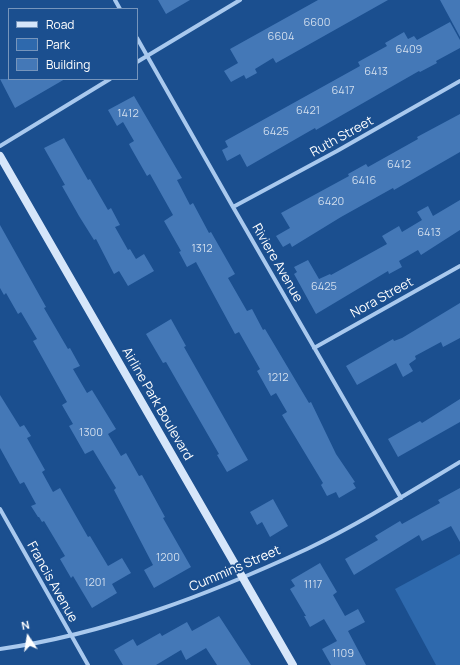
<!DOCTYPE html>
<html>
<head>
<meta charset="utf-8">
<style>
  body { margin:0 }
  #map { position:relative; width:460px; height:665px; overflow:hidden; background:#1b4f8f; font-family:Manrope,sans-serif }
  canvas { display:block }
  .legend { position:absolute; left:8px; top:8px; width:130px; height:72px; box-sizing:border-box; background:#1b4f8f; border:1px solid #7695bc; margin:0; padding:5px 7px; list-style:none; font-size:12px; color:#fff }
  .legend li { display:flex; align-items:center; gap:8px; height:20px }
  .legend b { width:20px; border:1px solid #7695bc }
  .north { position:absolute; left:8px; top:617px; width:40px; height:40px; -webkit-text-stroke:3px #1b4f8f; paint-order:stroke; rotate:348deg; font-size:11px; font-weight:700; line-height:16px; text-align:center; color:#fff }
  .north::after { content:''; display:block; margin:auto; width:14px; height:18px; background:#fff; clip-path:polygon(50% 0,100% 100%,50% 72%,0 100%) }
</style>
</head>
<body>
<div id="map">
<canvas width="460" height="665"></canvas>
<ul class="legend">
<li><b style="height:5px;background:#d6e6fa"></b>Road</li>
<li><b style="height:11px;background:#2e69ad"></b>Park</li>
<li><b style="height:11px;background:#4478b7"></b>Building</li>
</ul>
<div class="north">N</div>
</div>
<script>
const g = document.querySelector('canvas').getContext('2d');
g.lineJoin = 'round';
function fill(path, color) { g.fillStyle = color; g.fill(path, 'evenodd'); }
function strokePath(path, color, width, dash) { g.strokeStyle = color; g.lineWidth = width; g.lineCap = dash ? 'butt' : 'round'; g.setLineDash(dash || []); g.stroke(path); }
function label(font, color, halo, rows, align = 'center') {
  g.font = font + ' Manrope,sans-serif'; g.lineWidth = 4; g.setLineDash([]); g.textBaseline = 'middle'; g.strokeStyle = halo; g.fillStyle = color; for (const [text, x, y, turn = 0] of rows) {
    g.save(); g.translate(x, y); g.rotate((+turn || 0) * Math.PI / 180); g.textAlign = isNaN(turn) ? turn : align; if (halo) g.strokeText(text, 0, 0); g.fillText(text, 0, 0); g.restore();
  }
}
fill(new Path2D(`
  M460 554V665H436L395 589Z`), '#2e69ad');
fill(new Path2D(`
  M158 0H190L166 14Z
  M318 0H388L276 63 273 58 255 69 257 73 246 79 244 75 231 82 224 71 238 63 230 49Z
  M440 0H460V37Z
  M450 22 460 40V48L436 61 437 63 420 72 419 71 316 130 315 128 247 167 240 154 227 161 222 150 228 147 225 141 360 66 358 62 387 46 385 43 404 32 408 39 414 36 417 40Z
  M0 79H65L15 108Z
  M134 96 182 178 177 180 190 205 193 203 209 233 211 232 235 274 228 278 247 311 252 309 263 330 265 329 309 403 311 402 336 454 355 482 353 483 356 488 339 498 336 492 327 496 321 485 323 483 282 415 287 412 276 393 271 396 257 371 260 369 239 332 235 334 197 264 196 262 187 267 179 252 181 251 164 221 173 215 150 174 147 176 131 148 129 144 134 141 123 122 117 126 108 110Z
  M460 114V152L394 190 393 188 341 217 292 247 290 243 283 247 276 236 290 228 281 213 349 176 348 174 366 164 368 167 418 139 417 137Z
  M64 138 88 180 90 179 108 210 111 208 120 225 115 227 128 250 130 249 136 259 144 254 154 271 128 286 119 271 114 274 96 239 94 240 79 216 62 186 65 185 44 148Z
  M460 200V230L421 255 418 250 399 261 402 267 389 274 388 271 316 314 294 274 297 272 294 267 308 260 319 279 330 274 331 275 387 244 382 236 399 226 402 232 422 220 417 212 428 206 433 216Z
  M0 225 46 307 44 308 68 349 70 348 80 366 73 369 87 393 92 390 116 429 108 434 121 456 126 453 139 476 142 475 165 517 163 518 191 567 154 588 144 570 153 565 114 490 116 488 93 450 85 454 69 426 73 424 62 405 67 402 33 341 37 339 21 312 18 314 6 293 4 295 0 288Z
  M460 303V338L443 347 441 342 415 356 416 359 409 364 413 371 403 377 396 363 357 385 346 366 393 339 394 341 402 338Z
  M171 319 186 346 184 347 248 460 227 472 217 455 219 454 166 362 163 363 146 334Z
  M0 395 20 427 24 425 31 436 27 438 45 470 42 472 53 492 60 488 88 537 90 536 108 566 122 558 131 573 112 584 117 593 92 608 73 576 71 578 60 559 65 556 44 521 42 522 39 517H38L31 506 36 504 24 482 20 484 0 448Z
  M460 399V422L398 457 388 439 420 421 422 423Z
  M460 488V542L451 526 422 541 419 535 354 575 345 559 378 540 375 536 400 521 402 524 440 503 438 500Z
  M273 499 288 526 270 537 262 522 257 525 250 512Z
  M320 563 337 592 333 595 345 616 358 609 365 622 348 631 366 665H331L322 649 337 641 324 619 310 627 304 616H306L290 589 295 586 291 580Z
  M219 616 251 665H217L206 648 186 660 181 650 156 665H123L114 650 133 639 137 646 160 633 162 636 187 622 192 631Z`), '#4478b7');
strokePath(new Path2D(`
  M115 0 120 9
  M137 38 233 207 401 498
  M137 62 240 0
  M0 146 110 79
  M233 207 337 151 460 81
  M314 348 460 266
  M0 509 88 665
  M0 649C106 634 210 594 307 549 359 524 410 492 460 462`), '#a9c9ee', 4);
strokePath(new Path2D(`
  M0 156 293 665`), '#d6e6fa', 8);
label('11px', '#d0dded', null, [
  ["6600",317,23],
  ["6604",281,37],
  ["6409",409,50],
  ["6413",376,72],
  ["6417",343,91],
  ["6421",308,111],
  ["1412",128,114],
  ["6425",276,132],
  ["6412",399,165],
  ["6416",364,181],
  ["6420",331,202],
  ["6413",429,233],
  ["1312",202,249],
  ["6425",324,287],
  ["1212",278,378],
  ["1300",91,433],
  ["1200",168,558],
  ["1201",95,583],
  ["1117",313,585],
  ["1109",343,654]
]);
label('13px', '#fff', '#1b4f8f', [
  ["Ruth Street",342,137,-29],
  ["Riviere Avenue",277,263,60],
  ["Nora Street",382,298,-29],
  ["Airline Park Boulevard",157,404,60],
  ["Cummins Street",235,569,-23],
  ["Francis Avenue",52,582,61]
]);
</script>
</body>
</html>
